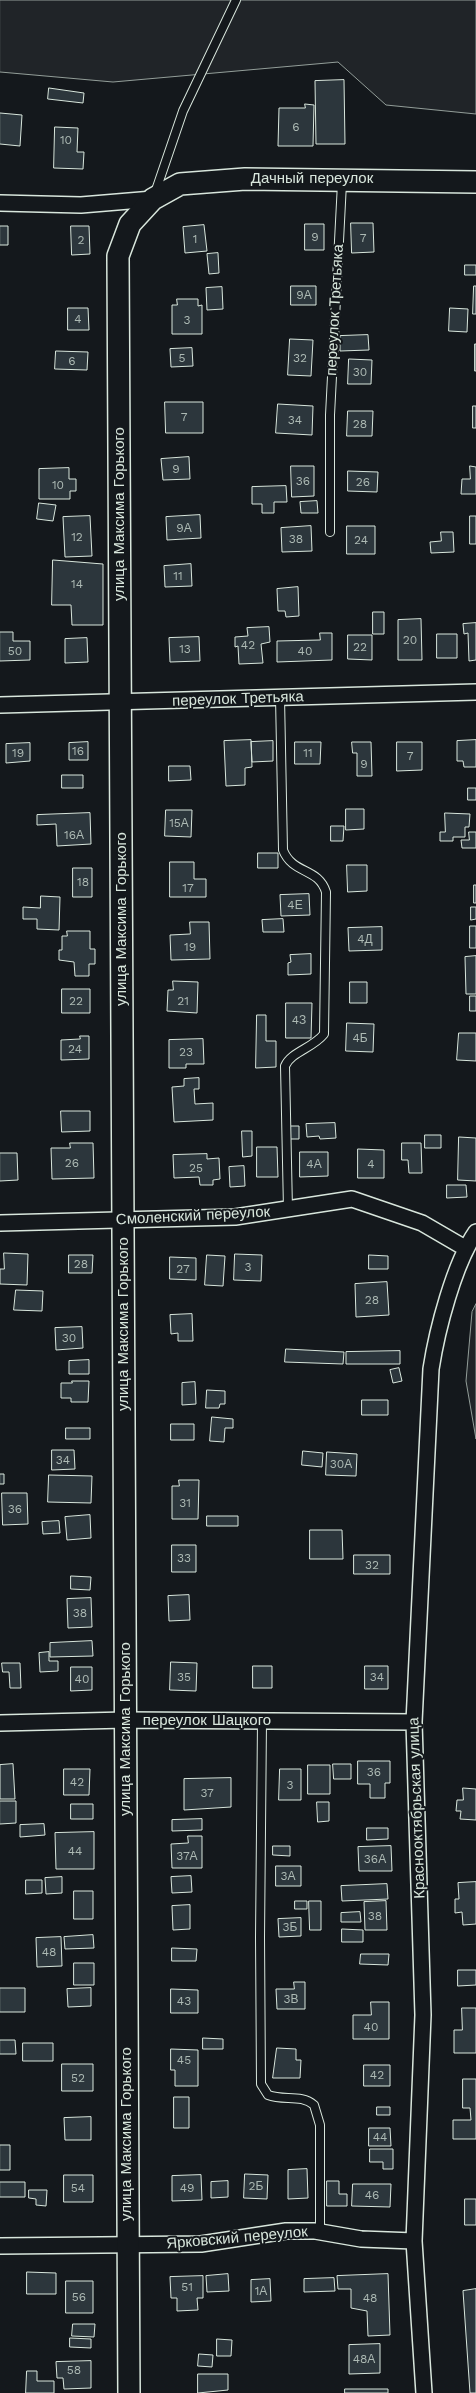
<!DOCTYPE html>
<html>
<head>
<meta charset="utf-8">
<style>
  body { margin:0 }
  canvas { display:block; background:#14181c }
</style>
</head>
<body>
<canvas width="476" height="2393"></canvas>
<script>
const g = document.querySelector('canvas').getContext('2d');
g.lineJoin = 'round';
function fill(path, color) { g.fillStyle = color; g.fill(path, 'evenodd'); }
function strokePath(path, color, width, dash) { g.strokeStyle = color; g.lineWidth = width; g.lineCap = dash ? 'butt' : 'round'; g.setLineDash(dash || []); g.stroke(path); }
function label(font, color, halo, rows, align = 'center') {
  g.font = font + ' "Work Sans",sans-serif'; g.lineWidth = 4; g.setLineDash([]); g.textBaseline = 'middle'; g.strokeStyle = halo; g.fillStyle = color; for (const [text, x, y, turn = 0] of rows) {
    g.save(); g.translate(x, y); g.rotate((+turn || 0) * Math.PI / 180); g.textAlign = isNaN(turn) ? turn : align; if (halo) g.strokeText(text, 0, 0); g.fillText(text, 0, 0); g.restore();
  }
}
const green = new Path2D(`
  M0 0H476V114L386 105 338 62 113 82 0 72Z
  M476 1304V1439L466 1381 472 1312Z`);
fill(green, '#202428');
strokePath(green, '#939e99', 1);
const building = new Path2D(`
  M344 80 345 144H316L315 81Z
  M49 88 84 93 83 103 48 99Z
  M305 104 314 105 313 146H278L279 108H305Z
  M0 113 22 115 20 146 0 144Z
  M55 127 78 128 77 152H84L83 169 54 168Z
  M351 223H373L374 252 352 253Z
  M305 224H324V250H305Z
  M204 225 207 251 185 253 183 227Z
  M0 226H8V245H0Z
  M71 226H89L90 254 72 255Z
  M218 253 219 273 209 274 207 254Z
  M465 265H476V275H465Z
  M291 286H316V305H291Z
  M474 286H476V314H473Z
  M222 287 223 309 207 310 206 288Z
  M177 299H198V306L202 305V334H172V305H177Z
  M68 308H88L89 330H68Z
  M450 308 468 309 467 332 449 331Z
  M368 335 369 350 340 351V336Z
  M290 339 313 340 311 376 288 375Z
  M475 344H476V371H475Z
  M192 348 193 366 171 367 170 349Z
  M56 351 88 352 87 370 55 369Z
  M349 359 372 360 371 384H348Z
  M165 402H203V433H166Z
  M278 404 313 406 312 435 276 433Z
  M473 406H476V428H473Z
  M348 411H373L372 436H347Z
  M189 457 190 479 163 480 161 459Z
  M291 466H314V496L292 497Z
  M470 466 476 467V494H461L462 479H470Z
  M69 468V479H76V491H70V499H39V469Z
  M348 471 378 472 377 492 348 491Z
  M286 486 287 502H274V513H262V504H252V487Z
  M317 501 318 513H301L300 502Z
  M39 503 56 505 53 521 37 519Z
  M200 515 201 538 167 540 166 517Z
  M90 516 92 556 65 557 63 517Z
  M470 516H476V544H470Z
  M311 526 312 551 282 552 281 528Z
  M347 526H375V554H347Z
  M441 532H453L454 552 431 553 430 542 441 541Z
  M53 560 103 564V625H72L71 605H52Z
  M191 564 192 586 165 587 164 566Z
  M298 587 299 616 286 617 285 611H278L277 589Z
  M373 612H384V634H373Z
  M421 619 422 660H398V620Z
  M476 623V660L469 661 468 633 464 634 463 624Z
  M269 627 270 642 261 644 263 663 239 664 238 646 235 647V637L248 636 247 628Z
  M0 632H13V641H30V660L0 661Z
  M320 633H332V660L277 662V641L320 640Z
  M437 634H457V658H437Z
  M348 635H372V660L348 659Z
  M199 637 200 661 170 662 169 638Z
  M87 638 88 662 65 663V639Z
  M251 740 252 767 245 768V785L226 786 224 741Z
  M476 740V767H464L463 761H457V741Z
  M273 741V761L252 762 251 742Z
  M88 742V760H69V743Z
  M295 742H321L320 764H295Z
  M352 742H371L372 776H357V753H353Z
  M397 742H422V770L397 771Z
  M30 743V761L6 763V744Z
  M169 766H190L191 780 169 781Z
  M62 775H83V788H62Z
  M468 788H476V800H468Z
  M346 809H364V829L346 830Z
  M166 810H192L191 837 165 836Z
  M90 813 91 844 57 846 56 824 37 825V815Z
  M445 813 470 814 469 827H465V837H453V841H440V832H445Z
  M331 826H344L343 841H331Z
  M469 832H476V848H462L461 840H469Z
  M258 853H278V868H258Z
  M170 862H194V879H206V897H170Z
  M347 865H367V891L348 892Z
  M73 868H92V897H73Z
  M474 885H476V903H474Z
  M309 894 310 915 281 916 280 895Z
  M41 896 60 897 59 930 37 929V919H23V907L40 908Z
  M471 907H476V919L471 920Z
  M283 919 284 932H263L262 920Z
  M190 922H209L210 959 171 960 170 935 190 934Z
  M470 926H476V948H470Z
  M382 927V950L349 951 348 928Z
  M67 931H90V949H95V964H89V976H75L74 962 59 960V950H62V936H67Z
  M311 954V974L288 975V963L291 962 290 955Z
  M476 956V994H466L465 957Z
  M173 981 198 982 197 1013 167 1011 168 990H173Z
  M350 982H367V1003H350Z
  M62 989H90V1013H62Z
  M470 996H476V1011H470Z
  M286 1003H312L311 1038H286Z
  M257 1015H266V1041H276V1067L256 1068Z
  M347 1023 374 1024 373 1052 346 1051Z
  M459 1033H476V1061L457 1060Z
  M80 1036H89V1059L61 1060V1040L80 1039Z
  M203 1039 204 1064H186V1068H169V1040Z
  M199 1078V1089H194L195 1104 213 1103V1120L174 1122 172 1087 184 1086V1079Z
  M61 1111H90V1131L62 1132Z
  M335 1123 336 1138 320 1139 319 1136 307 1137 306 1124Z
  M291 1126H299V1139H290Z
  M242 1131H252V1156L243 1157Z
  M425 1135H441V1148H425Z
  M459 1137 476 1138V1181L458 1180Z
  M70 1143H93L94 1178 52 1179 51 1148H70Z
  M402 1143H421L422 1173H409L408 1160H402Z
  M257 1147H277L278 1177H257Z
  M358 1149 384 1150V1178H358Z
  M300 1152H328V1176L300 1177Z
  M0 1153H17L18 1180 0 1181Z
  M207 1154V1159L219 1158 220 1179 213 1180V1185H200L199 1177 174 1178 173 1155Z
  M244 1166 245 1186 230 1187 229 1167Z
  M447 1185H466L467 1197 447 1198Z
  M4 1253 28 1254 27 1285 0 1284V1269H4Z
  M235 1254 262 1255 261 1281 234 1280Z
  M69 1255H93L92 1273H69Z
  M207 1255 225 1256 223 1286 205 1285Z
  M369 1255 388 1256V1269H369Z
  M170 1257 196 1258V1280L170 1279Z
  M387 1282 389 1315 356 1317 355 1284Z
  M16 1290 43 1291 42 1311 14 1310Z
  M192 1314 193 1341H178V1333L171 1334 170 1315Z
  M82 1327 83 1348 56 1350 55 1328Z
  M286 1349 344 1352 343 1364 285 1362Z
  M400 1351V1364H346V1352Z
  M89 1360V1374H69V1361Z
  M399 1368 402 1381 393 1383 390 1370Z
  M72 1381H89L88 1402H71V1398H61V1383H72Z
  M195 1382 196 1404 182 1405V1383Z
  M207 1390 225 1391V1404H220L219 1408H206Z
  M362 1400H388V1415H362Z
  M212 1417 233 1419V1428H225L224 1442 210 1441Z
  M171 1424H194V1440H171Z
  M66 1428H90V1439H66Z
  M52 1450H74L75 1469 52 1470Z
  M303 1451 323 1453 322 1467 302 1465Z
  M327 1452 357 1454 356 1476 326 1475Z
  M0 1474H4V1484H0Z
  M49 1475 92 1476 91 1503 48 1502Z
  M179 1480H199L198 1519H172V1486H179Z
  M2 1493H27L28 1524 3 1525Z
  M90 1515 91 1538 67 1540 65 1517Z
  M207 1516H238V1526H207Z
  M59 1521 60 1533 43 1534 42 1522Z
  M310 1530H342L343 1559H310Z
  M172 1545H196V1572H172Z
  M354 1555H390V1574H354Z
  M71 1576 91 1577 90 1590 71 1589Z
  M189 1595 190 1620 169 1621 168 1596Z
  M91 1598 92 1627 68 1628 67 1599Z
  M92 1641 93 1656 50 1657V1643Z
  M49 1652V1661H58V1671L40 1672 39 1653Z
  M171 1662 197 1663 196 1691 170 1690Z
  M2 1663H20L21 1688H10L9 1672H3Z
  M253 1666H272V1688H253Z
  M365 1666H388V1689H365Z
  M71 1667H92V1690L71 1691Z
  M358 1761H390V1783H385V1798H370V1784H358Z
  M13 1764 15 1799H0V1765Z
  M333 1764H351V1779H334Z
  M308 1765H330V1794H308Z
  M64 1769H90L89 1795H64Z
  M280 1769H301V1800H279Z
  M231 1778V1807L184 1810V1779Z
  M463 1788 476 1789V1820L460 1819 461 1811H456L457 1800H463Z
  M0 1801H16V1823L0 1824Z
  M317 1802H329V1821L318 1822Z
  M71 1804H93V1819H71Z
  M202 1819V1830L172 1831V1820Z
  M44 1824 45 1835 20 1837V1825Z
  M367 1828H388V1839L367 1840Z
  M94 1832V1869H56L55 1833Z
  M188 1836H202V1868H172L171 1844 188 1843Z
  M273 1846H290V1856L273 1855Z
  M391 1846 392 1871H359L358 1847Z
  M276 1866H301V1886H276Z
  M191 1876 192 1892 172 1893 171 1877Z
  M62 1877V1893L46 1894 45 1878Z
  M26 1880H42V1893L26 1894Z
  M476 1882V1924L463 1925 462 1912 455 1913V1899H459L458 1883Z
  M387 1884 388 1899 342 1901 341 1886Z
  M74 1891H93V1919H74Z
  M295 1901H307V1909H295Z
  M309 1901H321V1930H310Z
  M386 1901 387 1930H365L364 1902Z
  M190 1905V1929L173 1930 172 1906Z
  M360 1912 361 1922H341V1913Z
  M301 1918V1936L279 1937 278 1919Z
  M342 1929 363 1930V1942H342Z
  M93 1935 94 1948 65 1949 64 1937Z
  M61 1937 62 1966 37 1967 36 1938Z
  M172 1948 197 1949 196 1961H172Z
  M361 1954H389L388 1965 360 1964Z
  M74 1963H94V1985H74Z
  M458 1970H476V1985L458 1986Z
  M294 1982H305V2009H277L276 1989H294Z
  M0 1988H25V2012H0Z
  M91 1988V2006L68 2007 67 1989Z
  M171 1989 198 1990V2013H171Z
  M371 2002H389V2039H353V2015H371Z
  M462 2008H476V2053H454V2030H462Z
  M203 2038 223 2039V2049H203Z
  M0 2040H15L16 2054H0Z
  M23 2043H53V2061H23Z
  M277 2048 296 2049V2060H301L300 2078H273Z
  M171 2049 198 2050V2086H175V2070H171Z
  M62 2064H93V2091H62Z
  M364 2065H390V2086H364Z
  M463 2079H476V2139H453V2120H471L470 2108H463Z
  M174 2097H189V2128H174Z
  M377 2107H390V2115H377Z
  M91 2117V2140H65L64 2118Z
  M369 2128H390L391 2146H369Z
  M0 2145H10V2170H0Z
  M370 2149H393V2169H383V2162H370Z
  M307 2169 308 2198 288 2199V2170Z
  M245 2174 268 2175 267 2199 244 2198Z
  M64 2175H93V2202H64Z
  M201 2175 202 2200 172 2201V2176Z
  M228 2181V2197L211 2198V2182Z
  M327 2181H339V2194H347V2206H327Z
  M0 2182H25V2197H0Z
  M353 2184H391L390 2207 352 2206Z
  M29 2190H47L46 2206 36 2205V2199L29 2198Z
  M465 2199H476V2225H465Z
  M27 2272 56 2273V2294H27Z
  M228 2274 229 2291 207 2292 206 2276Z
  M388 2274 390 2335 368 2336 367 2311 351 2308V2289H338L337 2276Z
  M203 2276V2298H197L198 2310 177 2311V2298H171L170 2277Z
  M334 2278 335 2291 304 2292V2279Z
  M270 2279 271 2301 251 2302V2280Z
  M66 2281H93V2313H66Z
  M476 2289V2393H470L463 2291Z
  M73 2324H95L94 2337 72 2336Z
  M70 2338 91 2339V2348L70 2347Z
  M217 2339 232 2340 231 2356H217Z
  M380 2344V2373L349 2374V2345Z
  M199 2354 213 2355 212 2367 198 2366Z
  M91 2361V2388L64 2389 63 2378H57L56 2362Z
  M27 2371H37V2381H54V2393H26Z
  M198 2374H228V2390L198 2393Z
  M345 2389H388V2393H345Z`);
fill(building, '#2c363c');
strokePath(building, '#d8e6dc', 1);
const service = new Path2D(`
  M155 193 183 111 236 0
  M330 532V415L342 183
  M280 697 283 850C293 875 318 867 326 892L324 1034C313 1048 291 1052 285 1066L288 1210
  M262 1721 260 1937 261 2084 268 2095C284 2101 301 2094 314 2105L320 2125V2232`);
const minor = new Path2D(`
  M0 203 81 205 153 199
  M0 705 476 692
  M0 1223 235 1217 352 1199 422 1223 465 1248
  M0 1723 126 1720 414 1722
  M0 2246 201 2244 286 2231H315L361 2239 414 2241
  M424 2393 414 2241 423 2015 414 1722 431 1369C437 1330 454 1264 476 1232`);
const secondary = new Path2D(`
  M129 2393 118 256 130 224 153 199 180 184 245 179 476 182`);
strokePath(service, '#d8e6dc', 10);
strokePath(minor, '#d8e6dc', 18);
strokePath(secondary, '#d8e6dc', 24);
strokePath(service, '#14181c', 8);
strokePath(minor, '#14181c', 15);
strokePath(secondary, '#14181c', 21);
label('12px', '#adbab4', null, [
  ["6",296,127],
  ["10",66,140],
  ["9",315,237],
  ["7",363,238],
  ["1",195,239],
  ["2",81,240],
  ["9А",304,295],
  ["4",78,319],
  ["3",187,320],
  ["5",182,358],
  ["32",300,358],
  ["6",72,361],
  ["30",360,372],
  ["7",184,417],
  ["34",295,420],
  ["28",360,424],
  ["9",176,469],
  ["36",303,481],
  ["26",363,482],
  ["10",58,485],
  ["9А",184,528],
  ["12",77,537],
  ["38",296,539],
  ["24",361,540],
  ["11",178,576],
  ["14",77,584],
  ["20",410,640],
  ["42",248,645],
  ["22",360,647],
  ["13",185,649],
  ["50",15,651],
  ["40",305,651],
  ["16",78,751],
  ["19",18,753],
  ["11",308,753],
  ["7",410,756],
  ["9",364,764],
  ["15А",179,823],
  ["16А",74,835],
  ["18",83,882],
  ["17",188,888],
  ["4Е",295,905],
  ["4Д",365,939],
  ["19",190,947],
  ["22",76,1001],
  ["21",183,1001],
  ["4З",299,1020],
  ["4Б",360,1038],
  ["24",75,1049],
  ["23",186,1052],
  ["26",72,1163],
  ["4А",314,1164],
  ["4",371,1164],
  ["25",196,1168],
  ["28",81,1264],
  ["3",248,1267],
  ["27",183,1269],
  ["28",372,1300],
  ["30",69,1338],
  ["34",63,1460],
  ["30А",341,1464],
  ["31",185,1503],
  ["36",15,1509],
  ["33",184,1558],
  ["32",372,1565],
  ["38",80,1613],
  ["35",184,1677],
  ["34",377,1677],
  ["40",82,1679],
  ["36",374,1772],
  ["42",77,1782],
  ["3",290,1785],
  ["37",207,1793],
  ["44",75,1851],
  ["37А",187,1856],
  ["36А",375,1859],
  ["3А",288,1876],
  ["38",375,1916],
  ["3Б",290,1927],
  ["48",49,1952],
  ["3В",291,1999],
  ["43",184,2001],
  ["40",371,2027],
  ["45",184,2060],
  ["42",377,2075],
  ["52",78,2078],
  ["44",380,2137],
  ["2Б",256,2186],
  ["54",78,2188],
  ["49",187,2188],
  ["46",372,2195],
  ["51",187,2287],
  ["1А",261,2291],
  ["56",79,2297],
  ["48",370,2298],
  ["48А",364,2359],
  ["58",74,2370]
]);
label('15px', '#d8e6dc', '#14181c', [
  ["Дачный переулок",312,179],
  ["переулок Третьяка",335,310,-87],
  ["улица Максима Горького",120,514,-90],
  ["переулок Третьяка",238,699,-2],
  ["улица Максима Горького",122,919,-90],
  ["Смоленский переулок",193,1216,-3],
  ["улица Максима Горького",124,1324,-90],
  ["переулок Шацкого",207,1721],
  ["улица Максима Горького",126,1729,-90],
  ["Краснооктябрьская улица",417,1808,-92],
  ["улица Максима Горького",127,2134,-90],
  ["Ярковский переулок",237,2238,-5]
]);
</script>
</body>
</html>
